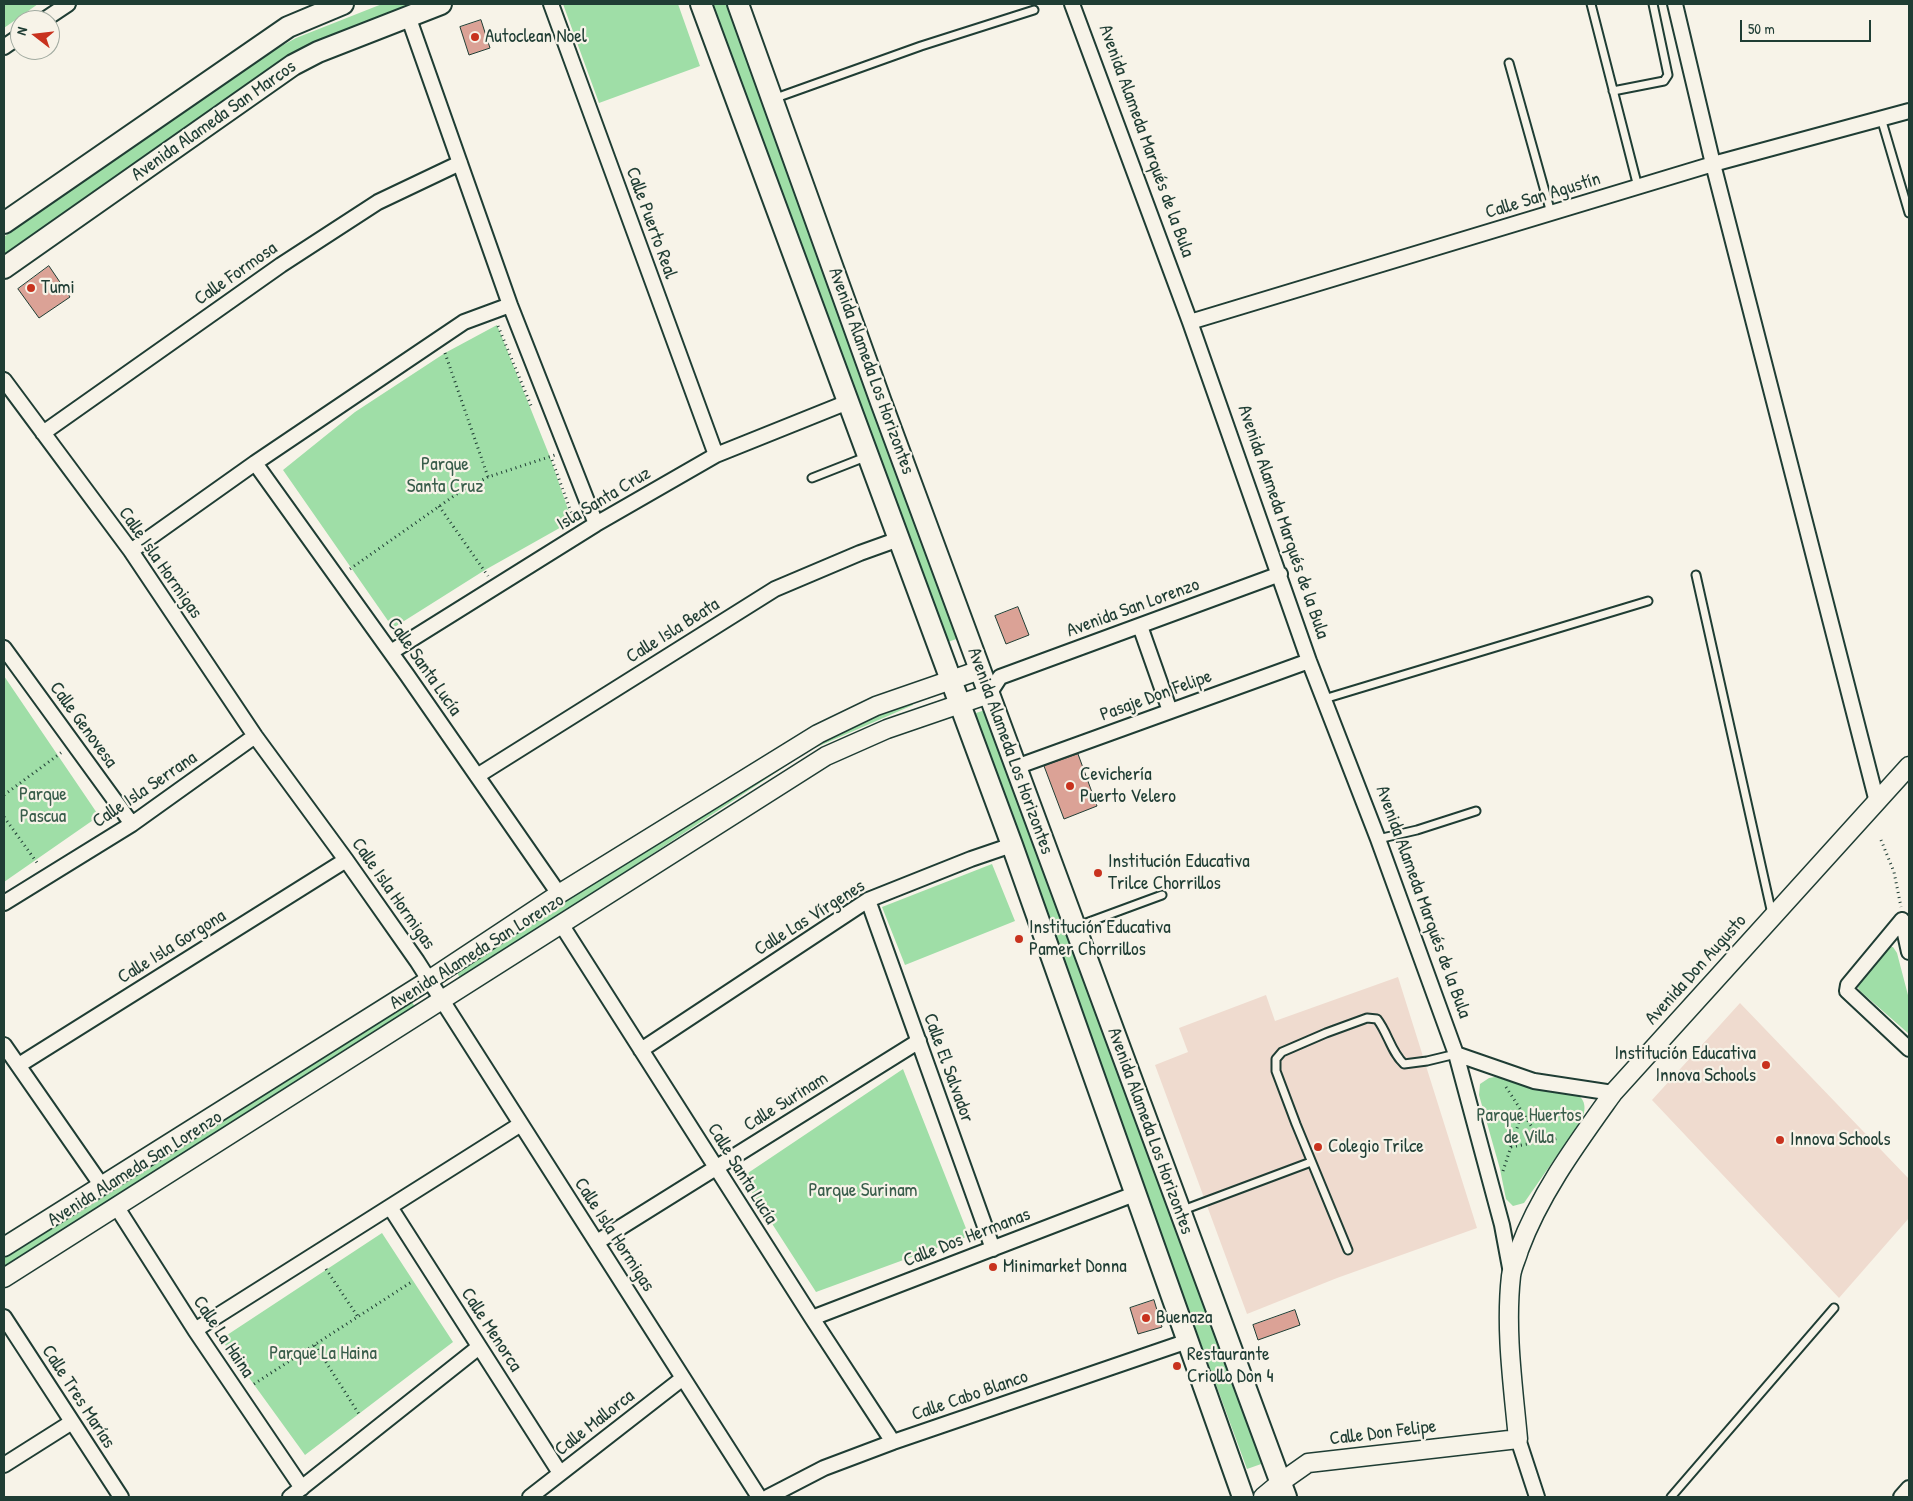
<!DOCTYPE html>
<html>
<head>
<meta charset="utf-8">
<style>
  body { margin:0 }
  #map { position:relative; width:1913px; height:1501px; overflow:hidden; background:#f7f3e8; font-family:"Patrick Hand",sans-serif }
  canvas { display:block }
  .frame { position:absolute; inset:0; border:5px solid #1f3d34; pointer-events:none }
  .north { position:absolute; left:10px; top:10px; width:50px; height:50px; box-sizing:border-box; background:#f7f3e8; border:1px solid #a1aaa0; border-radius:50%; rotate:286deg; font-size:14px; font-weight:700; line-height:20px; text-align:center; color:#1f3d34 }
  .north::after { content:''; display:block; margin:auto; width:18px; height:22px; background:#c8321e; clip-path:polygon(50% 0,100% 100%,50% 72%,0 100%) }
  .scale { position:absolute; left:1740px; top:20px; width:131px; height:22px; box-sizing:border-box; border:2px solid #1f3d34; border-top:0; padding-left:6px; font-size:15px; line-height:18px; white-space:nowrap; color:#1f3d34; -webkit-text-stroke:4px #f7f3e8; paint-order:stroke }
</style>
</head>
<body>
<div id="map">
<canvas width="1913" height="1501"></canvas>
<div class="frame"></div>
<div class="north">N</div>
<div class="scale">50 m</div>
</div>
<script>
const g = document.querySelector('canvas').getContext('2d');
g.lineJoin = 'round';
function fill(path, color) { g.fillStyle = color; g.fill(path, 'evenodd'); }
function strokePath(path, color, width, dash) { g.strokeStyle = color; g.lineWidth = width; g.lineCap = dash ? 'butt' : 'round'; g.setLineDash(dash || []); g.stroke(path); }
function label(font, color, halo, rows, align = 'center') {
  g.font = font + ' "Patrick Hand",sans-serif'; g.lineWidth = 4.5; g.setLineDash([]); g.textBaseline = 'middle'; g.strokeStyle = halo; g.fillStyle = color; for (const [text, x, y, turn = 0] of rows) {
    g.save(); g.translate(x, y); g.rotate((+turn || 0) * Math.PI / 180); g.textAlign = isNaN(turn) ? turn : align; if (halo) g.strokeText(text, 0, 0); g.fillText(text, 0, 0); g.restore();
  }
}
fill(new Path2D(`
  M1398 977 1477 1228 1337 1278 1247 1314 1155 1065 1188 1052 1179 1028 1266 995 1275 1021Z
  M1740 1003 1909 1179V1218L1839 1298 1652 1100Z`), '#efdbcf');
fill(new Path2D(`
  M4 4H38L4 28Z
  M382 4H435L280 67 105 184 4 256V237L252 62 296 38Z
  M563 4H678L700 66 599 103Z
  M709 4H728L962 637 945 643Z
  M497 325 550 457 572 521 485 570 393 628 283 470 355 412 445 353Z
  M4 676 99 816 4 882Z
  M911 697 913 705 810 750 461 980 455 969 805 745Z
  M988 709 1264 1463 1247 1469 970 715Z
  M992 864 1015 921 905 965 882 907Z
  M1887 947H1893L1897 953 1909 999V1034L1860 991 1856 985Z
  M409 998 416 1008 7 1268 4 1263V1255Z
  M903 1069 969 1236 816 1292 742 1177Z
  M1495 1077 1574 1093C1586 1098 1587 1109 1581 1121L1524 1203 1513 1206 1506 1199 1500 1169 1479 1095 1480 1084 1489 1078Z
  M382 1233 453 1342 305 1455 221 1339Z`), '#9fdea7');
const building = new Path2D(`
  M481 20 490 48 469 55 460 27Z
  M49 266 70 297 39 318 18 289Z
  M1018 607 1029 635 1006 644 995 616Z
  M1078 754 1097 806 1064 819 1044 766Z
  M1154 1300 1162 1327 1138 1334 1130 1308Z
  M1295 1310 1300 1325 1258 1340 1253 1325Z`);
fill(building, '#dba296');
strokePath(building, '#1f3d34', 1);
const service = new Path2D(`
  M1591 4 1638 187
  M1509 63 1551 213
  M1613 91 1664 81 1668 75 1653 4
  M773 99 921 46 1034 10
  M1881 118 1909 213
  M812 478 868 456
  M1696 575 1772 914
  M1324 699 1648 601
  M1378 839 1417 830 1476 811
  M1078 926 1162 895
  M1183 1210 1311 1162
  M1348 1250 1296 1124 1276 1071V1059L1282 1052 1326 1033 1367 1018 1377 1019C1388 1033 1391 1052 1404 1064L1427 1061 1456 1054
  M1671 1497 1834 1308`);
const minor = new Path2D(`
  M551 4 716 455
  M1072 4 1190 322 1309 661 1378 839 1456 1054 1502 1225 1511 1273
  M1675 4 1713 164 1877 802
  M408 16 510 305 596 524
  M44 20 68 4
  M4 47 20 36
  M1190 322 1713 164 1909 111
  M4 380 131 551 255 736 346 860 417 961 759 1497
  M43 433 281 265 378 202 460 163
  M255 463 407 675 559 894
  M131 551 255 463 464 322 510 305
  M1140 626 1170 711
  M4 648 132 824
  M391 652 596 524 716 455 848 402
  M989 694 1000 677 1280 574
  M1016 767 1309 661
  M477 776 775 589 860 553 899 539
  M868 900 993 1249
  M4 903 132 824 255 736
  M1902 920 1848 985 1847 991 1909 1049
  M1902 920 1909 952
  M561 924 812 1318 893 1442
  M4 1045 102 1186
  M641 1050 868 900 971 859 1012 845
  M1456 1054 1534 1081 1613 1093
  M19 1065 346 860
  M116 1206 195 1330 302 1488
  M390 1207 560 1473
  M597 1242 919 1041
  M4 1317 121 1497
  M812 1318 1137 1193
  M195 1330 521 1124
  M1518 1439 1537 1497
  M4 1465 72 1422
  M290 1497 479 1347
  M530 1497 683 1378
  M768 1497 824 1468 893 1442 1188 1341
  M1901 1497 1909 1488`);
const tertiary = new Path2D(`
  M4 1247 429 980 559 894 818 734 876 706 980 670
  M4 1278 826 756 887 729 989 694
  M1263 1497 1281 1482 1308 1463 1518 1439C1513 1385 1505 1330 1511 1276 1512 1267 1517 1258 1519 1250 1540 1193 1578 1142 1613 1093L1909 766`);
const secondary = new Path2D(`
  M701 4 1012 845 1243 1497
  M738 4 881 402 1286 1497
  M4 223 288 27 343 4
  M4 268 293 65 318 52 441 4`);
strokePath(service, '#1f3d34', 11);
strokePath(minor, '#1f3d34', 18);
strokePath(tertiary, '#1f3d34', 21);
strokePath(secondary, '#1f3d34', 24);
strokePath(new Path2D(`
  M498 326 532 408
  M445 353 488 477
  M552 460 574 520
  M439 506 488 576
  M350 569 461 491 488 477 555 455
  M4 795 62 752
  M4 817 38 864
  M1881 840 1894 872 1901 907
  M1506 1087 1541 1141
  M1511 1147 1560 1138
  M1503 1171 1522 1113
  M326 1269 358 1317
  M315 1345 359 1414
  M254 1384 413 1281`), '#1f3d34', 3, [1, 4]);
strokePath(service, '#f7f3e8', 7);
strokePath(minor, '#f7f3e8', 14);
strokePath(tertiary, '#f7f3e8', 18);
strokePath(secondary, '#f7f3e8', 20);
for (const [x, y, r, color] of [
  [475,37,5,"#c8321e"],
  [31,288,5,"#c8321e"],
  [1070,786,5,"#c8321e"],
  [1098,873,5,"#c8321e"],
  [1019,939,5,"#c8321e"],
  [1766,1065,5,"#c8321e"],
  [1780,1140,5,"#c8321e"],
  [1318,1147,5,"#c8321e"],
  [993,1267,5,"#c8321e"],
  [1146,1318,5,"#c8321e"],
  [1177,1366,5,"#c8321e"]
]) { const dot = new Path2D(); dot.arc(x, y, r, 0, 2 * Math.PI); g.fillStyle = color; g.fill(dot); strokePath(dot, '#f7f3e8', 2); }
label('19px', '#1f3d34', '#f7f3e8', [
  ["Autoclean Noel",485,37],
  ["Tumi",41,288],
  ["Cevichería",1080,775],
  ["Puerto Velero",1080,797],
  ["Institución Educativa",1108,862],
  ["Trilce Chorrillos",1108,884],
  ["Institución Educativa",1029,928],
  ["Pamer Chorrillos",1029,950],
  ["Institución Educativa",1756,1054,"right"],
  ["Innova Schools",1756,1076,"right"],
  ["Innova Schools",1790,1140],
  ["Colegio Trilce",1328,1147],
  ["Minimarket Donna",1003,1267],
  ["Buenaza",1156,1318],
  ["Restaurante",1187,1355],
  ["Criollo Don 4",1187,1377]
], 'left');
label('19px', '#1f3d34', '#f7f3e8', [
  ["Avenida Alameda San Marcos",214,121,-35],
  ["Avenida Alameda Marqués de la Bula",1146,141,70],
  ["Calle San Agustín",1543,196,-17],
  ["Calle Puerto Real",651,223,70],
  ["Calle Formosa",236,274,-35],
  ["Avenida Alameda Los Horizontes",871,371,70],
  ["Isla Santa Cruz",604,499,-31],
  ["Avenida Alameda Marqués de la Bula",1283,522,71],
  ["Calle Isla Hormigas",160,563,55],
  ["Avenida San Lorenzo",1133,608,-20],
  ["Calle Isla Beata",673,631,-32],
  ["Calle Santa Lucía",424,667,55],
  ["Pasaje Don Felipe",1156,696,-20],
  ["Calle Genovesa",83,725,54],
  ["Avenida Alameda Los Horizontes",1010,751,70],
  ["Calle Isla Serrana",145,790,-34],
  ["Calle Isla Hormigas",393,894,55],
  ["Avenida Alameda Marqués de la Bula",1423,902,70],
  ["Calle Las Vírgenes",810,918,-32],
  ["Calle Isla Gorgona",172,947,-32],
  ["Avenida Alameda San Lorenzo",477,952,-32],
  ["Avenida Don Augusto",1696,970,-48],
  ["Calle El Salvador",948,1068,70],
  ["Calle Surinam",786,1102,-32],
  ["Avenida Alameda Los Horizontes",1150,1131,70],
  ["Avenida Alameda San Lorenzo",135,1169,-32],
  ["Calle Santa Lucía",742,1174,58],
  ["Calle Isla Hormigas",614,1235,57],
  ["Calle Dos Hermanas",967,1238,-21],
  ["Calle Menorca",491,1330,57],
  ["Calle La Haina",223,1337,56],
  ["Calle Cabo Blanco",970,1396,-19],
  ["Calle Tres Marías",78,1397,57],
  ["Calle Mallorca",595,1423,-38],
  ["Calle Don Felipe",1383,1433,-7]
]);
label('19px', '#395d4b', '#f7f3e8', [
  ["Parque",445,465],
  ["Santa Cruz",445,487],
  ["Parque",43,795],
  ["Pascua",43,817],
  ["Parque Huertos",1529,1116],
  ["de Villa",1529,1138],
  ["Parque Surinam",863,1191],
  ["Parque La Haina",323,1354]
]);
</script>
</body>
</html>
